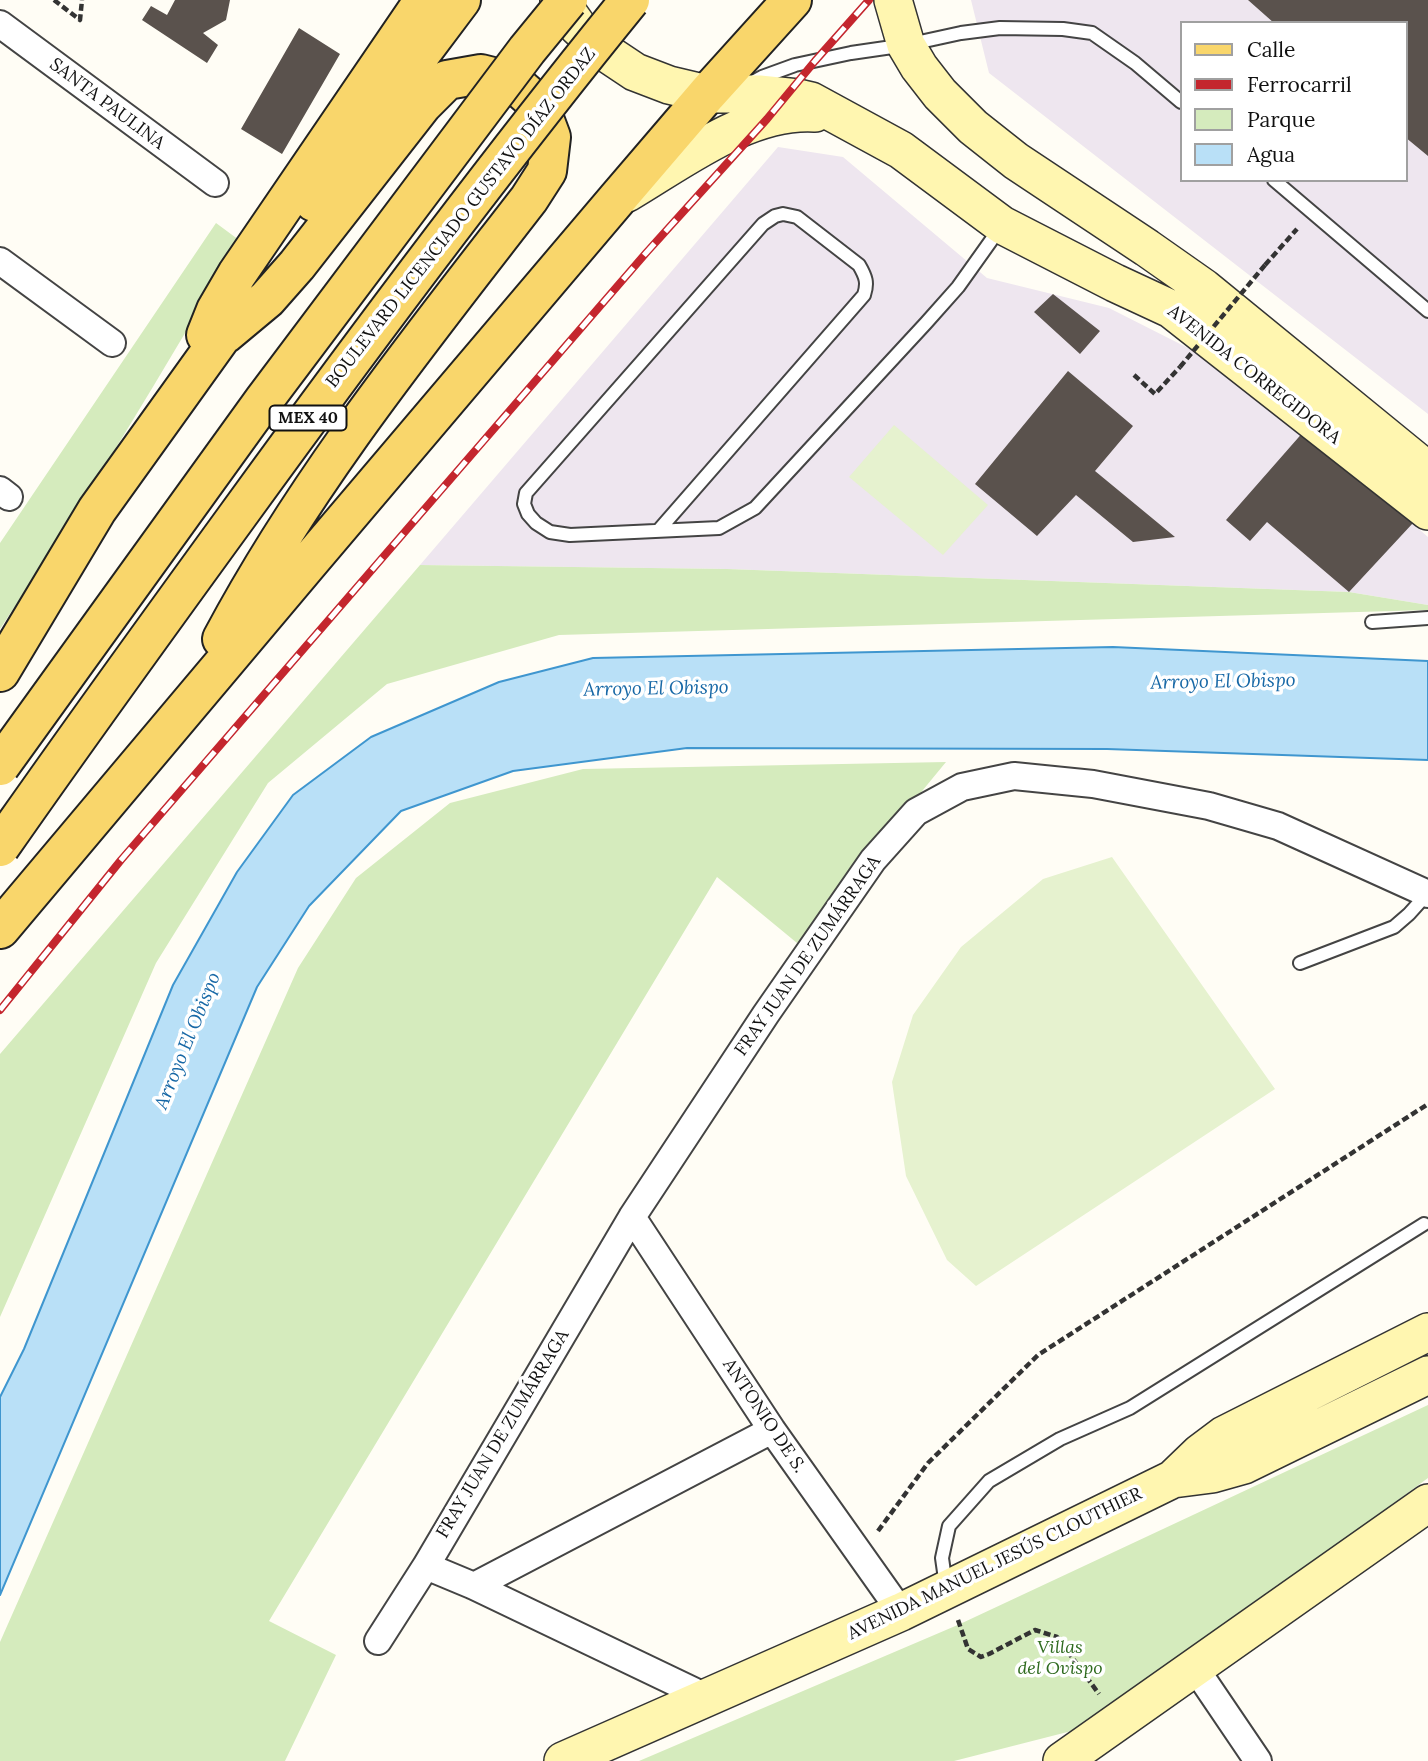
<!DOCTYPE html>
<html>
<head>
<meta charset="utf-8">
<style>
  body { margin:0 }
  #map { position:relative; width:1428px; height:1761px; overflow:hidden; background:#fffdf5; font-family:Lora,serif }
  canvas { display:block }
  .legend { position:absolute; left:1180px; top:21px; width:228px; height:161px; box-sizing:border-box; background:#fff; border:2px solid #a0a0a0; margin:0; padding:9px 12px; list-style:none; font-size:21px; color:#111 }
  .legend li { display:flex; align-items:center; gap:14px; height:35px }
  .legend b { width:35px; border:2px solid #a0a0a0 }
</style>
</head>
<body>
<div id="map">
<canvas width="1428" height="1761"></canvas>
<ul class="legend">
<li><b style="height:9px;background:#f9d66b"></b>Calle</li>
<li><b style="height:9px;background:#c4262e"></b>Ferrocarril</li>
<li><b style="height:19px;background:#d5ebbd"></b>Parque</li>
<li><b style="height:19px;background:#b9e0f7"></b>Agua</li>
</ul>
</div>
<script>
const g = document.querySelector('canvas').getContext('2d');
g.lineJoin = 'round';
function fill(path, color) { g.fillStyle = color; g.fill(path, 'evenodd'); }
function strokePath(path, color, width, dash) { g.strokeStyle = color; g.lineWidth = width; g.lineCap = dash ? 'butt' : 'round'; g.setLineDash(dash || []); g.stroke(path); }
function label(font, color, halo, rows, align = 'center') {
  g.font = font + ' Lora,serif'; g.lineWidth = 7; g.setLineDash([]); g.textBaseline = 'middle'; g.strokeStyle = halo; g.fillStyle = color; for (const [text, x, y, turn = 0] of rows) {
    g.save(); g.translate(x, y); g.rotate((+turn || 0) * Math.PI / 180); g.textAlign = isNaN(turn) ? turn : align; if (halo) g.strokeText(text, 0, 0); g.fillText(text, 0, 0); g.restore();
  }
}
fill(new Path2D(`
  M971 0H1428V414L989 73ZM1181 23H1405V180H1181Z
  M778 147 843 157 987 278 1109 308 1190 349 1271 400 1428 537V605L1349 592 727 569 420 565Z`), '#eee6ef');
fill(new Path2D(`
  M216 223 239 240C164 372 84 502 0 629V543Z
  M420 565 727 569 1349 592 1428 605V610L559 635 387 684 268 783 156 963 0 1317V1054Z
  M946 762 797 943 717 877 269 1621 336 1655 285 1761H0V1642L298 968 356 878 450 803 583 769Z
  M1428 1405V1478L1091 1726 954 1761H639L960 1624Z`), '#d5ebbd');
fill(new Path2D(`
  M894 425 988 505 943 555 849 477Z
  M1112 857 1275 1089 976 1286 947 1260 906 1176 892 1082 913 1015 961 947 1043 879Z`), '#e6f2cf');
const water = new Path2D(`
  M1113 647 1428 661V760L1107 749 687 748 513 771 401 811 309 906 257 987 0 1595V1397L24 1349 173 985 237 872 293 795 371 737 499 682 593 658Z`);
fill(water, '#b9e0f7');
strokePath(water, '#3f96cf', 2);
fill(new Path2D(`
  M175 0H230L226 20 203 33 218 45 207 63 142 20 151 6 167 15Z
  M1248 0H1428V156L1405 137V23H1274Z
  M299 28 340 54 282 154 241 129Z
  M1053 294 1100 331 1080 354 1034 312Z
  M1068 371 1133 426 1095 471 1175 537 1133 542 1076 495 1037 536 975 484Z
  M1305 430 1413 523 1349 592 1267 522 1250 541 1226 520Z`), '#5a524d');
const lane = new Path2D(`
  M751 83 762 77 795 65 851 53 906 45 961 33 1000 28 1063 29 1092 33 1135 63 1181 102
  M1274 180 1428 311
  M658 531 864 295C868 283 866 277 859 265L797 217 783 214 775 216 763 224 526 493 524 504 528 514 536 523 550 532 570 535 719 528 755 508 926 323 958 287 1000 228
  M1372 622 1428 618
  M1300 963 1394 927 1409 914 1427 894
  M946 1586 942 1558 949 1526 989 1481 1060 1439 1130 1408 1424 1224`);
const street = new Path2D(`
  M0 24 215 183
  M0 261 112 343
  M0 490 9 497
  M632 1217 772 1430 901 1612
  M426 1566 474 1586 708 1698
  M474 1586 772 1430
  M378 1641 426 1566 632 1217 766 1014 873 860 916 812 962 787 1014 776 1093 784 1209 806 1278 826 1428 894
  M1195 1668 1258 1761`);
const secondary = new Path2D(`
  M559 0 578 27 605 52 635 72 669 85 707 94H759L798 98 811 101 901 150 1002 225 1115 283 1171 309 1428 511
  M893 0 906 45 919 67 940 94 973 127 1016 161 1147 248 1204 288 1428 471
  M627 193C683 160 748 109 815 113
  M1173 1479 1200 1453 1224 1435 1428 1332
  M563 1761 901 1612 1173 1479 1212 1474 1244 1465 1428 1375
  M1062 1761 1428 1503`);
const primary = new Path2D(`
  M314 202 413 64 461 0
  M206 335 216 310 237 274 424 0
  M222 639C306 481 420 340 529 199L547 171 551 137 539 105 513 82 481 74 447 80 422 105 297 265 267 299 225 334
  M0 672 97 510 239 312
  M0 929 309 562 617 199 707 94 792 0`);
strokePath(lane, '#444', 16);
strokePath(street, '#444', 30);
strokePath(secondary, '#333', 40);
strokePath(primary, '#222', 42);
strokePath(new Path2D(`
  M54 0 80 20 82 0
  M1265 265 1297 229
  M1134 375 1155 394 1180 367
  M878 1531 928 1463 1038 1355 1428 1104
  M958 1620 968 1649 981 1657 989 1654 1035 1630 1057 1637 1099 1694`), '#333', 4.5, [7, 3.5]);
strokePath(lane, '#fff', 12);
strokePath(street, '#fff', 26);
strokePath(secondary, '#fff6b0', 37);
strokePath(primary, '#f9d66b', 38);
const rail = new Path2D(`
  M0 1010 121 860 646 253 767 119 815 61 869 0`);
strokePath(rail, '#c4262e', 8);
strokePath(rail, '#fff', 5, [16]);
const primaryBridge = new Path2D(`
  M0 766 264 400 527 50 568 0
  M0 847C78 735 158 625 238 515 365 340 494 167 630 0`);
strokePath(primaryBridge, '#222', 42, []);
strokePath(new Path2D(`
  M1180 367 1265 265`), '#333', 4.5, [7, 3.5]);
strokePath(primaryBridge, '#f9d66b', 38);
for (const [x, y, w] of [
  [308,418,77]
]) { const box = new Path2D(); box.roundRect(x - w / 2, y - 12.5, w, 25, 5); g.fillStyle = '#fff'; g.fill(box); strokePath(box, '#111', 2); }
label('bold 16px', '#111', null, [
  ["MEX 40",308,418]
]);
label('18px', '#111', '#fff', [
  ["SANTA PAULINA",107,104,37],
  ["BOULEVARD LICENCIADO GUSTAVO DÍAZ ORDAZ",461,218,-52],
  ["AVENIDA CORREGIDORA",1254,375,38],
  ["FRAY JUAN DE ZUMÁRRAGA",808,956,-55],
  ["ANTONIO DE S.",764,1416,56],
  ["FRAY JUAN DE ZUMÁRRAGA",503,1434,-59],
  ["AVENIDA MANUEL JESÚS CLOUTHIER",995,1564,-26]
]);
label('italic 18px', '#2f6b1f', '#fff', [
  ["Villas",1060,1648],
  ["del Ovispo",1060,1669]
]);
label('italic 19px', '#1768a6', '#fff', [
  ["Arroyo El Obispo",1223,682,-1],
  ["Arroyo El Obispo",656,689,-1],
  ["Arroyo El Obispo",188,1041,-68]
]);
</script>
</body>
</html>
